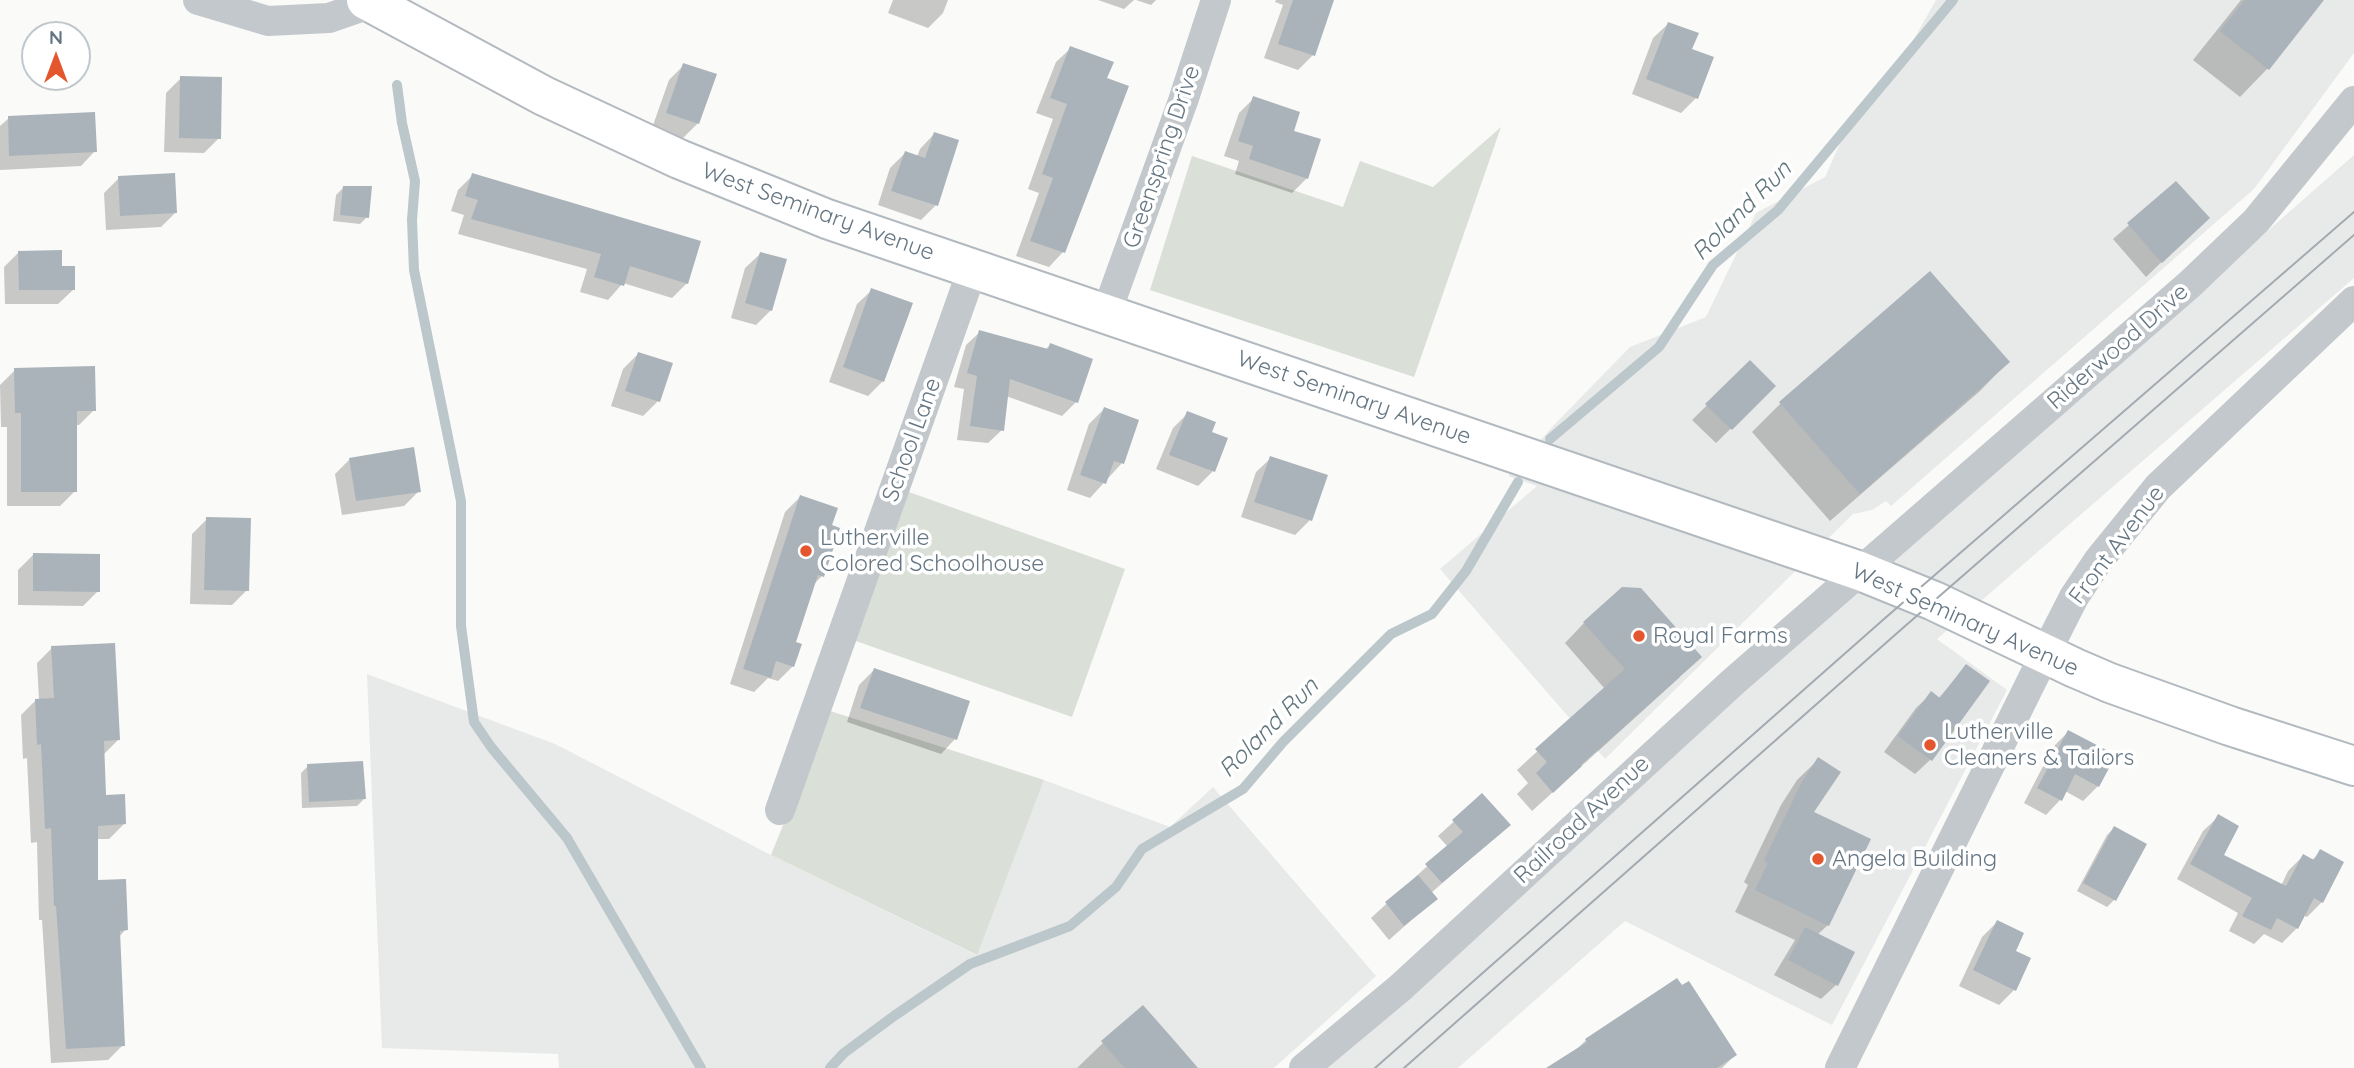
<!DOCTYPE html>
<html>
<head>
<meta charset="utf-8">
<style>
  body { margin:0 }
  #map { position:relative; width:2354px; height:1068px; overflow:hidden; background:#fafaf8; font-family:Quicksand,sans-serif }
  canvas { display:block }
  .north { position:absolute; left:21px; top:21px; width:70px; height:70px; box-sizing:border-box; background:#fff; border:2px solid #c1c8cd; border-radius:50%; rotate:0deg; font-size:19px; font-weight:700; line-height:28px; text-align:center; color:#657683 }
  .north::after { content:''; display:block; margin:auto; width:24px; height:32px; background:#e4572e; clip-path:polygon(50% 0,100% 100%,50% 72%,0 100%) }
</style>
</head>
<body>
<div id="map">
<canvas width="2354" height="1068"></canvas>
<div class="north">N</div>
</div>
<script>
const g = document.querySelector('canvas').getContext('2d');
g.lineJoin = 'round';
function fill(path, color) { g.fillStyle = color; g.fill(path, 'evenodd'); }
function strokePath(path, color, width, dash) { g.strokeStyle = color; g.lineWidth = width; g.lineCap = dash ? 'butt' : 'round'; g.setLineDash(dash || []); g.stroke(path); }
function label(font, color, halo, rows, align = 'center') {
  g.font = font + ' Quicksand,sans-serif'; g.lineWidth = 7; g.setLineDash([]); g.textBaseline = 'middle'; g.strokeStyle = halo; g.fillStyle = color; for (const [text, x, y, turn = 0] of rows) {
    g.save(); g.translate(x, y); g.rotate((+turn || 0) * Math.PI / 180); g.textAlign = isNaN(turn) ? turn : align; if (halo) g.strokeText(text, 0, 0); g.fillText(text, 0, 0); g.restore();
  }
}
fill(new Path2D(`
  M1936 0H2354V53L2254 189 1891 506 1886 501 1872 510 1853 514 1605 759 1440 569 1537 486 1508 476 1555 424 1630 347 1706 317 1756 213 1825 177 1856 108 1902 60Z
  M2354 155V278L1937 639 2007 690 1832 1025 1625 921 1458 1068H1315Z
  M367 674 555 744 771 855 976 955 1044 780 1170 827 1213 787 1376 976 1274 1068H559L558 1054 382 1048Z`), '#e8e9e9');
fill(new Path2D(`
  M1501 127 1414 377 1150 290 1192 156 1343 207 1360 161 1433 187Z
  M906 491 1125 569 1072 717 853 640Z
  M821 708 1044 780 977 955 771 855 802 778Z`), '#dadfd7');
fill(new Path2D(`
  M893 0H948L943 13 928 28 888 13Z
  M1098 0H1134L1124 9Z
  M1136 0H1156L1151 5Z
  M1276 0H1332L1313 55 1298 70 1264 58 1283 5 1275 2Z
  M2241 0H2322L2268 68 2240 97 2193 60Z
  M1668 24 1690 50 1696 98 1681 113 1632 94 1653 38Z
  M1071 48 1105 79 1063 252 1049 267 1016 256 1039 193 1028 189 1053 119 1036 113 1056 62Z
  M684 65 698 123 683 138 652 128 669 80Z
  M181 78 219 138 204 153 164 152 166 93Z
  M1254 98 1292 132 1307 178 1292 193 1235 174 1239 161 1224 156 1239 113Z
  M9 118 95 151 81 166 0 170V126Z
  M934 134 936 205 921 220 878 205 890 168 905 153 917 157 920 149Z
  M473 175 687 283 672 298 623 283 608 300 580 292 587 269 458 234 464 215 451 211 458 190Z
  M119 178 176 212 161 227 106 230 104 193Z
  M2176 184 2193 232 2146 277 2113 239Z
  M343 188 367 217 360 224 333 221 336 195Z
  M19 252 61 267 73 290 58 304H5L4 267Z
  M760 254 771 310 756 325 731 318 745 268Z
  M1930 273 2008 362 1980 391 1830 521 1752 432 1780 404Z
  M872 290 883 381 868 396 829 382 857 304Z
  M980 332 1045 350 1050 345 1076 402 1062 416 1006 396 1002 430 988 443 957 440 964 389 954 387 966 345Z
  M638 354 670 364 658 401 643 416 611 406 623 369Z
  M1750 363 1774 386 1716 443 1692 420Z
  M15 370 94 410 79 425H75V491L60 506H7V427H1L0 385Z
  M1104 409 1137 421 1122 463 1090 498 1067 490 1089 424Z
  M1188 413 1210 433 1213 471 1198 486 1156 469 1173 428Z
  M1271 458 1310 520 1295 535 1241 517 1256 472Z
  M350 459 419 491 404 506 342 515 335 474Z
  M800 497 830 526 822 576 813 585 794 643 793 666 778 681 768 678 754 692 730 684 785 512Z
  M207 519 247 590 232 605 190 604 192 534Z
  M33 555 98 591 83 606 18 605V570Z
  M1584 623 1680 677 1532 811 1517 794 1528 783 1517 770 1605 689 1565 643Z
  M52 648 118 740 103 755 104 796 124 824 109 839H96V882L126 929 119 937 123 1045 108 1060 51 1063 42 920H39L37 842 31 843 27 758 23 759 21 715 36 700H39L37 663Z
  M1966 666 1930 760 1915 774 1884 752 1916 708 1931 694 1938 699Z
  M874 670 955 739 941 754 847 722 859 685Z
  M2068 732 2098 786 2083 801 2065 791 2060 800 2046 815 2024 803 2053 747Z
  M1819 759 1812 813 1828 925 1817 935 1836 985 1821 999 1774 975 1795 940 1735 912 1748 885 1744 882 1781 805 1797 780Z
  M308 766 364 799 357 806 302 808 301 773Z
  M1482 796 1509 825 1431 893 1435 899 1389 940 1371 918 1448 847 1438 836Z
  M2218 817 2221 855 2281 886 2288 871 2303 856 2311 861 2320 852 2322 902 2307 917 2303 915 2297 928 2282 943 2264 934 2254 944 2229 931 2238 913 2177 879 2203 831Z
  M2114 828V900L2107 907 2077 891 2107 835Z
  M1997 922 2013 952 2014 990 1999 1005 1959 986 1982 937Z
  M1676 981 1735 1055 1722 1068H1550L1574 1052 1586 1040Z
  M1103 1043 1178 1068H1077Z`), '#0003');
strokePath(new Path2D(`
  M397 85 402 123 415 181 412 220 414 270 461 501V626L474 722 491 747 567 838 701 1068
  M1550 439 1659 347 1713 265 1778 210 1953 0
  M830 1068 844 1053 894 1016 970 964 1070 926 1116 887 1142 849 1243 789 1283 742 1391 634 1432 614 1466 571 1518 482`), '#bbc7cb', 10);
fill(new Path2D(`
  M1293 0H1334L1315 56 1278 44Z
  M2245 0H2324L2269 70 2220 31Z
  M1668 22 1699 33 1692 49 1714 57 1698 99 1646 79Z
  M1070 46 1114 62 1107 78 1129 86 1065 253 1030 241 1053 178 1042 174 1067 104 1050 98Z
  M683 63 717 74 699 124 666 113Z
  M180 76 222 77 221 139 179 138Z
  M1253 96 1300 112 1294 131 1321 139 1308 179 1249 159 1253 146 1238 141Z
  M95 112 97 152 9 156 8 116Z
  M934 132 959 140 938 206 891 191 905 151 925 158Z
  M175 173 177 213 120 216 118 176Z
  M472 173 701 241 688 284 630 266 624 286 594 277 601 254 471 219 478 200 465 196Z
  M2176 181 2210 218 2162 263 2127 223Z
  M343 186H372L369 218 340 215Z
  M62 250V266H75V290H19L18 251Z
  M760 252 787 259 772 311 745 303Z
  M1930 271 2010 362 1860 494 1779 402Z
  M871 288 913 303 884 382 843 367Z
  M979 330 1048 349 1050 343 1093 359 1078 403 1010 379 1004 431 970 426 977 376 967 373Z
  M638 352 673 363 660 402 625 391Z
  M1750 360 1776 386 1732 430 1705 404Z
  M95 366 96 411H77V492H21V413H15L14 368Z
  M1104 407 1139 420 1124 464 1114 461 1106 484 1080 475Z
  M1187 411 1216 422 1212 432 1228 438 1215 472 1169 455Z
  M414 447 421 492 356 501 349 458Z
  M1270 456 1328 475 1312 521 1254 502Z
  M800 495 838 508 832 525 840 528 824 577 818 575 796 642 802 644 794 667 776 661 771 678 743 669Z
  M206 517 251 518 249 591 204 590Z
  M33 553 100 554V592L33 591Z
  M1622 587 1641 588 1702 657 1581 765 1582 766 1553 793 1536 773 1547 762 1535 749 1625 669 1583 622Z
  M115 643 120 740 104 741 106 795 125 794 126 824 98 826V880L126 879 128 930 120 931 125 1046 66 1049 56 906H54L51 828 45 829 41 744 37 745 35 699 54 698 51 646Z
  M1966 664 1990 681 1932 761 1898 736 1931 691 1940 698Z
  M874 668 970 701 957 740 860 708Z
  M2068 730 2116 755 2099 787 2075 774 2062 801 2037 788Z
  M1818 757 1841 772 1814 812 1871 839 1829 926 1755 890 1768 863 1764 860 1802 782Z
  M363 761 366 799 309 802 307 764Z
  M1482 793 1511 825 1442 883 1425 864 1463 832 1452 820Z
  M2218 814 2239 826 2224 855 2286 886 2303 854 2314 860 2320 849 2344 862 2323 903 2314 898 2298 929 2277 918 2271 930 2242 916 2252 898 2190 864Z
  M2114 826 2147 844 2116 901 2083 883Z
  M1418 875 1438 899 1404 926 1385 902Z
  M1997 920 2024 933 2016 951 2031 958 2016 991 1973 970Z
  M1805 927 1855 952 1838 986 1788 960Z
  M1677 978 1682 985 1689 981 1737 1055 1717 1068H1546L1587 1042 1585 1039Z
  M1143 1005 1173 1039 1198 1068H1125L1101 1041Z`), '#aab3b9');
const secondary = new Path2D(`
  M366 0 544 96 679 159 827 219 1860 571 1934 601 2075 668 2110 683 2230 726 2354 766`);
strokePath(secondary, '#b3babf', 42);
strokePath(new Path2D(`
  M198 0 268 21 329 18 372 3
  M1106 314 1183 101 1216 0
  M780 810 973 268
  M1304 1068 1400 988 1733 682 2190 284 2256 221 2354 101
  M1840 1068 2045 654 2074 597 2098 561 2158 487 2354 301`), '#c3c8cc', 30);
strokePath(secondary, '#fff', 38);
strokePath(new Path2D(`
  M1375 1068 1884 619 2354 212
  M1404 1068 1904 627 2354 235`), '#a2aab0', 2);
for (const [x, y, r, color] of [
  [806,551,7,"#e4572e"],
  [1639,636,7,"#e4572e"],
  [1930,745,7,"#e4572e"],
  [1818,859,7,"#e4572e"]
]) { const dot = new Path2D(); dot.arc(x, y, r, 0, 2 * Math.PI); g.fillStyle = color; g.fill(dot); strokePath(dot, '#fff', 2.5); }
label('23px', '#657683', '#fff', [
  ["Greenspring Drive",1162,157,-71],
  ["West Seminary Avenue",818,212,20],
  ["Riderwood Drive",2118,347,-41],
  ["West Seminary Avenue",1354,398,19],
  ["School Lane",912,440,-70],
  ["Front Avenue",2117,545,-53],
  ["West Seminary Avenue",1965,620,24],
  ["Railroad Avenue",1582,820,-43]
]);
label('23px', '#657683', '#fff', [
  ["Lutherville",820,538],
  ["Colored Schoolhouse",820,564],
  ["Royal Farms",1653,636],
  ["Lutherville",1944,732],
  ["Cleaners & Tailors",1944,758],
  ["Angela Building",1832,859]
], 'left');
label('italic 24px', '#60757c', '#fff', [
  ["Roland Run",1742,211,-45],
  ["Roland Run",1269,728,-45]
]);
</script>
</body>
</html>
